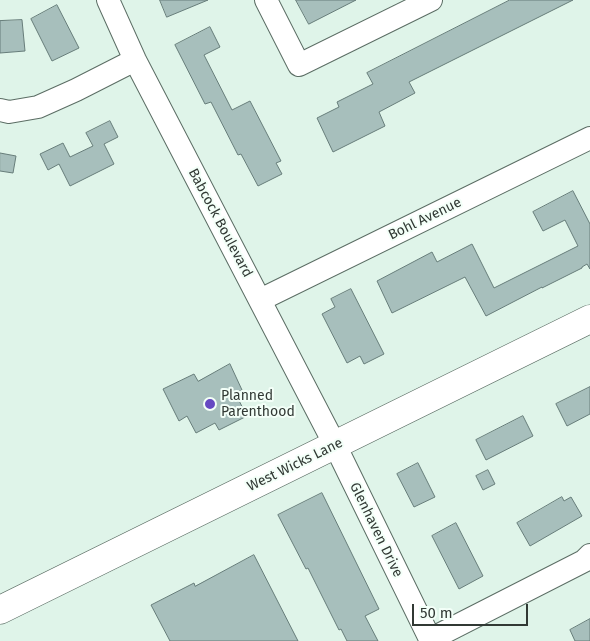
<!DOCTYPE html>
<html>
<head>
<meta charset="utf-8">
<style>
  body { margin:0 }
  #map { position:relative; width:590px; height:641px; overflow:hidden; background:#dff4e9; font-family:"Fira Sans",sans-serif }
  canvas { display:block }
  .scale { position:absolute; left:412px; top:604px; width:116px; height:22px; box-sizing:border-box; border:2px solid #313934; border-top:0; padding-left:6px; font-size:15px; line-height:18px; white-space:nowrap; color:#313934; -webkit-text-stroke:4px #f3fff8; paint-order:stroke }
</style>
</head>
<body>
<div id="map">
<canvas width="590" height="641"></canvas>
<div class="scale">50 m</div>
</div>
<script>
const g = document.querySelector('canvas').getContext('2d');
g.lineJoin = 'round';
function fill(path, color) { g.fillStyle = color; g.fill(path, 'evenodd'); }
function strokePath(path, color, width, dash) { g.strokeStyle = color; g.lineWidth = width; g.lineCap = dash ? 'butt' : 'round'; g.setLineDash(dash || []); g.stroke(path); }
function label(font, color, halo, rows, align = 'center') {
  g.font = font + ' "Fira Sans",sans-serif'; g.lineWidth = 4; g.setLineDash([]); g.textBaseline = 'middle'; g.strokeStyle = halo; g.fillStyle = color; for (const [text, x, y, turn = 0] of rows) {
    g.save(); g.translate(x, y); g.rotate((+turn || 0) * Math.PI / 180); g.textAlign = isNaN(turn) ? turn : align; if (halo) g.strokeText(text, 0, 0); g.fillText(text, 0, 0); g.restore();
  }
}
const building = new Path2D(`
  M160 0H208L167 17Z
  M296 0H356L309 24Z
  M510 0H573L409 82 415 93 379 112 385 126 333 152 317 118 339 107 337 102 373 84 367 73Z
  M57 5 79 48 52 61 31 19Z
  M22 20 25 51 0 53V21Z
  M210 27 220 47 204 55 232 110 250 101 281 161 276 163 282 174 258 186 241 154 238 155 211 102 205 104 175 45Z
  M110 121 118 137 104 144 114 164 70 186 59 164 48 170 40 154 63 143 70 157 93 146 86 133Z
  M0 153 16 156 13 173 0 171Z
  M573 191 590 224V269L587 264 582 267V268L542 288V287L486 316 465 277 392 313 377 281 432 252 437 262 472 244 494 288 578 246 565 220 543 231 533 212Z
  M351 289 384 354 364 364 360 356 347 363 322 314 335 307 331 299Z
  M230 364 242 390 235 393 247 416 219 430 215 423 196 433 187 416 179 421 163 389 194 374 198 381Z
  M590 387V414L567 426 556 404Z
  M523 416 533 436 486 460 476 440Z
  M418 463 435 497 414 507 397 474Z
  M488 470 495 484 483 490 476 476Z
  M322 493 379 609 365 616 378 641H347L341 629 339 630 308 568 306 569 278 515Z
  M562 497 564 501 571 497 582 516 530 546 517 523Z
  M456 523 483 576 459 589 432 536Z
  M254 555 298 641H170L151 605 194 583 195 586Z
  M590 619V641H575L570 630Z`);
fill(building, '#a7bfbc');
strokePath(building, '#677d7a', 1);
const minor = new Path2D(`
  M108 0 135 60 335 445 431 641
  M266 0 299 65 431 0
  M0 110 9 112 38 107 76 90 135 60
  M260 300 590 138
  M431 639 584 561 590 555`);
const major = new Path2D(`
  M0 610 590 319`);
strokePath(minor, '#5b6d64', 24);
strokePath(major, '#5b6d64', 29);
strokePath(minor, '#fff', 22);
strokePath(major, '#fff', 28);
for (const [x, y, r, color] of [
  [210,404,6,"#6649c2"]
]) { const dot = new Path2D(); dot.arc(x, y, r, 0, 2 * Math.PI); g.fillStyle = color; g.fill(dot); strokePath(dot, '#f3fff8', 2); }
label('14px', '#313934', '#f3fff8', [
  ["Bohl Avenue",425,219,-26],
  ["Babcock Boulevard",220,223,62],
  ["West Wicks Lane",295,465,-26],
  ["Glenhaven Drive",376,530,64]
]);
label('14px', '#313934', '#f3fff8', [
  ["Planned",221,396],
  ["Parenthood",221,412]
], 'left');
</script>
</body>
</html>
